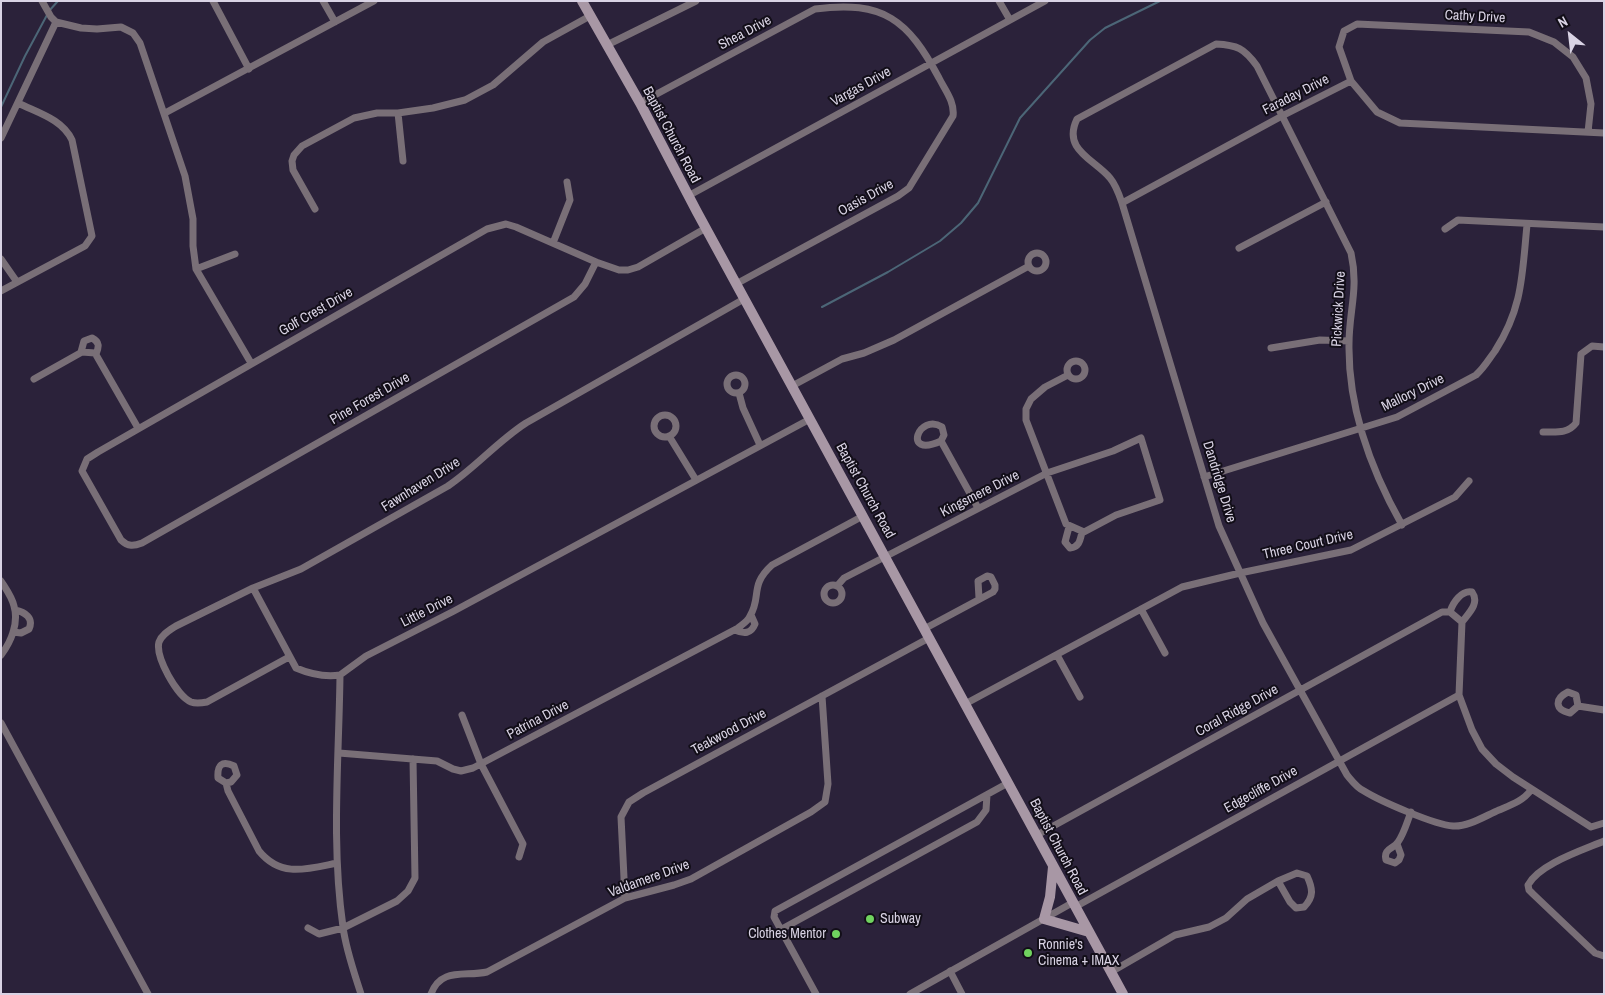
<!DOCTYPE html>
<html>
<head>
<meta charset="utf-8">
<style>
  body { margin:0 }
  #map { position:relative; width:1605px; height:995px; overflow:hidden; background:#2b223a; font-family:"Archivo Narrow",sans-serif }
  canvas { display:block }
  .frame { position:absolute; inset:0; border:2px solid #d9d3e4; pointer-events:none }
  .north { position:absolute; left:1545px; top:10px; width:50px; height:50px; -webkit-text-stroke:4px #120e18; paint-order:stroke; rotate:331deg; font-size:14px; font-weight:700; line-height:20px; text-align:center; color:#d9d3e4 }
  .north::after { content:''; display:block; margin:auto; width:18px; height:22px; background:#d9d3e4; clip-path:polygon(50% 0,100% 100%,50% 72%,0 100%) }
</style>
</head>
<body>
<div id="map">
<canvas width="1605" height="995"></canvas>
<div class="frame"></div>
<div class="north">N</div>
</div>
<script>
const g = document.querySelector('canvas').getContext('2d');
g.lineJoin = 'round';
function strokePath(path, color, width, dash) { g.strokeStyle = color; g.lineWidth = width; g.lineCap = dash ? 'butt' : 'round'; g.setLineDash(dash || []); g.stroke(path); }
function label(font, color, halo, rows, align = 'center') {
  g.font = font + ' "Archivo Narrow",sans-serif'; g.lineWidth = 4; g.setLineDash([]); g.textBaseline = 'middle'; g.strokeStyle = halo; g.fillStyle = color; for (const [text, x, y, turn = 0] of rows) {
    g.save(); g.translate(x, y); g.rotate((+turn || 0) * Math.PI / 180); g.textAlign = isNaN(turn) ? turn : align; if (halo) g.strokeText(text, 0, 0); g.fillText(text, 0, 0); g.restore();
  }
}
strokePath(new Path2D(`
  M49 11 58 1
  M1 107 25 56 47 15
  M822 307 888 272 940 241 961 223 978 203 1020 118 1090 40 1105 28 1160 1`), '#4c6677', 2);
strokePath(new Path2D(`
  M42 1 51 17 56 22 81 28 97 29 121 27 133 33 140 43 185 176 193 219V246L196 269 251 363
  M213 1 249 69
  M323 1 335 22
  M999 1 1010 20
  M607 45 696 1
  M640 103 815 9C884 0 908 20 939 78 945 90 955 102 953 116L909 188 898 196 736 284
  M165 113 374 1
  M398 113 403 161
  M1588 132 1591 104 1586 78 1573 57 1554 42 1529 32 1357 24 1344 31 1339 47 1351 81 1377 112 1400 123 1604 133
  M1 138 56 22
  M688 196 1045 1
  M1122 203 1282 116 1351 81
  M315 209 293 170 292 161 294 155 302 146 354 118 377 113H398L433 108 465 100 493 85 543 42 590 16
  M1445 229 1458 220 1604 227
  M553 243 570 200 567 182
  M1239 248 1326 202
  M1028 262a9 9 0 1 1 18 0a9 9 0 1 1-18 0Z
  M1 259 17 282
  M596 262 585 284 574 297 142 543C134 546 128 547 121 540L82 471 87 459 98 452 487 229 506 224 516 227 596 262 619 270H628L638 267 706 228
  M196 269 235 254
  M1 291 85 246 92 236 72 140C62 119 38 113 18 103
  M1271 348 1320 340 1349 341
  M81 352 84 341 92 338C100 342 99 347 96 354
  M1067 370a9 9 0 1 1 18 0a9 9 0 1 1-18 0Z
  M727 384a9 9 0 1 1 18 0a9 9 0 1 1-18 0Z
  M34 379 82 352 95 353 138 428
  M792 386 842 359 864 353 894 340 1029 266
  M739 393 743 408 760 445
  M654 426a11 11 0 1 1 22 0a11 11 0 1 1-22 0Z
  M1543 432C1556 432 1568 434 1576 423L1581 354 1592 346 1604 347
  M669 436 696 480
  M941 441C901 459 919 412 942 427L944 435 941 441 978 508
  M1204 477 1397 417 1476 375C1484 368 1489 359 1495 351 1523 307 1522 275 1527 225
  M1402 525C1371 470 1348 409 1349 344 1349 310 1359 289 1351 253L1257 66C1244 48 1237 45 1216 44L1077 119C1062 150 1094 159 1110 178 1116 185 1119 194 1122 203L1219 526 1263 623 1347 775C1352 781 1357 788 1364 791 1380 801 1435 825 1453 826 1468 827 1485 816 1499 810 1511 805 1523 801 1531 790
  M1069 527 1065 542 1070 548C1079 547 1080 541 1082 532
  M1 581C6 589 12 597 14 606 19 623 11 642 1 655
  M824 594a9 9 0 1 1 18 0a9 9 0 1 1-18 0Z
  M837 586 844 578 1047 473 1113 451 1141 438 1160 500 1116 515 1084 532 1066 524 1026 420V409L1031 399 1045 387 1068 375
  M253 588 296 668C310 674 325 677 340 675
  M1141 609 1165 653
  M1450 612C1453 602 1462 590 1472 592 1480 603 1469 613 1462 622
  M924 629 993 592 995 589V585L991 577 987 576 978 581 979 598
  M735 630C744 634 751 634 755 624L751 615
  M13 632 21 633 29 629C34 618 25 612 15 610
  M1057 655 1080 697
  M289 657 207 702C202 703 196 704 191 702 177 696 155 657 159 642 162 634 170 630 176 626L253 588 301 569 448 486C476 467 498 441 526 423L744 299
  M965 704 1182 587 1240 573 1351 550 1455 497 1469 481
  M1578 706 1576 695 1568 692C1554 699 1555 710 1570 713L1578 706 1604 710
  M462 715 481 764 523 844 519 857
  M1 723 148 994
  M339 753 437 761 453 769 461 771 473 768 738 628C743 624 748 621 750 616 762 596 749 586 772 565L863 516
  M226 783 231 782 237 775 234 766C222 760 217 765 218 778L226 783 228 791 259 851C281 878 307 869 337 863
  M1037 835 1442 612H1450L1462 622 1459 695 1472 730 1482 749 1496 764 1513 777 1591 827 1604 823
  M1604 841C1583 850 1539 864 1528 885L1529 890 1533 894 1595 953 1604 956
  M1397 844 1401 855 1399 860 1395 863 1386 860C1383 848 1394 849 1398 842 1404 834 1407 822 1411 812
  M625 898 621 817 629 802 643 793 929 638
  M1075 907 1459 695
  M308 928 319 934 343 928 397 901 408 891 415 878 413 759
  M780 930 977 822 986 810 987 795
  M950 971 962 994
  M1111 972 1175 935 1209 927 1226 918 1247 899 1278 881 1297 873 1307 876C1313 889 1314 897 1304 907L1296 908 1290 902 1278 881
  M361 994C354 972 346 950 343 927 331 843 339 759 340 675L366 656 454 611 810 419
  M431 994C441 967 465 977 487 972L625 898 674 885 691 879 811 812 825 802 828 784 822 696
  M816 994 774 917 775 911 1008 783
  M910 994 1072 903`), '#796f77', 7);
strokePath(new Path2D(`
  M582 1 640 103 697 212 1123 994
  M1053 867 1050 897 1044 919 1089 932`), '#a897a5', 10);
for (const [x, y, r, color] of [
  [870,919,5,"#70d35f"],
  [836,934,5,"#70d35f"],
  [1028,953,5,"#70d35f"]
]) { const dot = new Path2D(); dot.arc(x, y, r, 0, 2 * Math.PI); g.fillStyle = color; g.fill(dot); strokePath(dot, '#120e18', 2); }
label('14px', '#d9d3e4', '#120e18', [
  ["Cathy Drive",1475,17,3],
  ["Shea Drive",745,33,-28],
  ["Vargas Drive",861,87,-29],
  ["Faraday Drive",1296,95,-27],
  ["Baptist Church Road",671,135,62],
  ["Oasis Drive",866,198,-29],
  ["Pickwick Drive",1339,309,-87],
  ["Golf Crest Drive",316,312,-30],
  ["Mallory Drive",1413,393,-26],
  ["Pine Forest Drive",370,399,-30],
  ["Dandridge Drive",1219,482,73],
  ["Fawnhaven Drive",421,485,-32],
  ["Baptist Church Road",865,491,61],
  ["Kingsmere Drive",980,494,-27],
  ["Three Court Drive",1308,545,-13],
  ["Littie Drive",427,611,-27],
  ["Coral Ridge Drive",1237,711,-29],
  ["Patrina Drive",538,720,-28],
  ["Teakwood Drive",729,732,-28],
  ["Edgecliffe Drive",1261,790,-29],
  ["Baptist Church Road",1058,847,62],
  ["Valdamere Drive",649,879,-20]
]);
label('14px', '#d9d3e4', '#120e18', [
  ["Subway",880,919],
  ["Clothes Mentor",826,934,"right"],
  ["Ronnie's",1038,945],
  ["Cinema + IMAX",1038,961]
], 'left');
</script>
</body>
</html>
